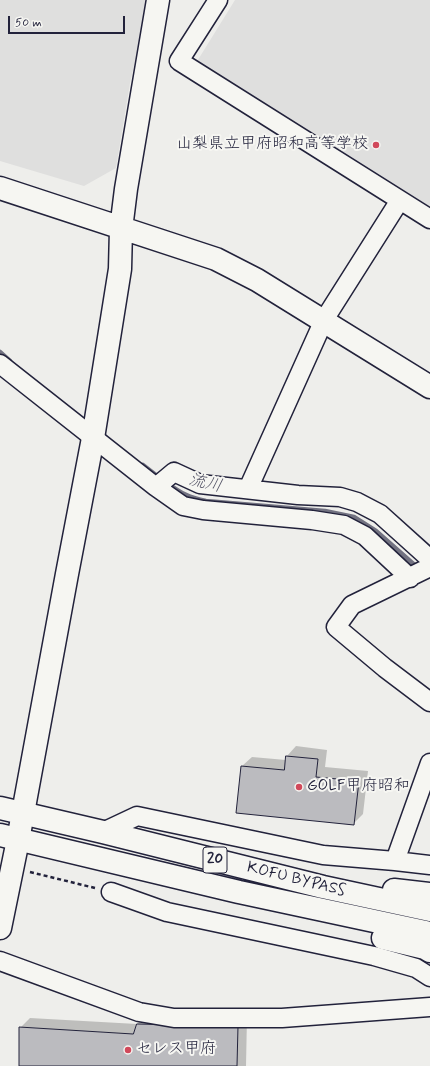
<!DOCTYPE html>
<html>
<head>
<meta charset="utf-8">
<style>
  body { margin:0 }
  #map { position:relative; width:430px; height:1066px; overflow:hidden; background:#eeeeeb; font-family:Mynerve,sans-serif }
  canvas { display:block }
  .scale { position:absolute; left:8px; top:16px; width:117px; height:18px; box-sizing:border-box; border:2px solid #22223b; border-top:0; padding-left:5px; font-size:12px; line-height:14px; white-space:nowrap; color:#22223b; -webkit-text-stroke:3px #f6f6f2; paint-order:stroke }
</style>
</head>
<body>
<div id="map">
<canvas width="430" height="1066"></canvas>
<div class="scale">50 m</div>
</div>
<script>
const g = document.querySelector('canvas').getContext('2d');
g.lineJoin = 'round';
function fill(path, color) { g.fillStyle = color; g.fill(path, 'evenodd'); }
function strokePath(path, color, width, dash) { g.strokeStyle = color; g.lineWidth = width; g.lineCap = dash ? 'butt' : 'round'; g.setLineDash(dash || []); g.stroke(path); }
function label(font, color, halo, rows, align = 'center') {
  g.font = font + ' Mynerve,"Klee One",sans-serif'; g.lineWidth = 4; g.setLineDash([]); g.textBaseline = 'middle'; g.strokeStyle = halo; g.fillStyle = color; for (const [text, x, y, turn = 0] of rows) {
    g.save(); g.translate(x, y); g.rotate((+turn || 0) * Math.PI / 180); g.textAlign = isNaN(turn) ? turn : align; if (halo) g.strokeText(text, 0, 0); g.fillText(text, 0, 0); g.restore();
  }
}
fill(new Path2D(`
  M0 0H149L130 83 116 168 84 186 0 161Z
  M235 0H430V212L196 63Z`), '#dfdfde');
fill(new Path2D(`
  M296 746 327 750 325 767 368 771 363 814 353 824 242 766 252 757 286 760 287 756Z
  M147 1014 247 1017 246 1066H20V1028L30 1018 137 1024Z`), '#0003');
strokePath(new Path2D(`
  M0 352 10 361
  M143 465 161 479
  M167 483C181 493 189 498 206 501L325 511 354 517 376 531 418 568`), '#727281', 4.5);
const building = new Path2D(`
  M286 756 318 759 316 777 359 781 354 825 236 813 241 766 284 770Z
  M137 1024 238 1026 237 1066H19V1027L133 1034Z`);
fill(building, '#bbbbbf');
strokePath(building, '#22223b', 1);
const street = new Path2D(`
  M218 0 179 61 430 219
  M0 364 156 487 174 472 200 484 298 495 340 497 357 502 380 514 430 559
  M156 487 183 506 203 510 312 520 344 525 365 536 410 578
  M248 489 324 320 400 200
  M430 567 352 605 336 627 385 668 430 702
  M103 832 137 816 323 855 395 861 430 865
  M395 861 430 763
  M111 892 167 912 374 956 416 968 430 977
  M0 961 139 1012 174 1018H282L430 1007`);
const secondary = new Path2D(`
  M0 188 216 259 257 280 430 387
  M0 928 18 840 67 574 93 438 120 269 121 229 126 189 158 0`);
const highway = new Path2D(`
  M0 808 103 832 323 887 430 910
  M0 835 239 892 430 933
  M394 890 430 894
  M383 938 425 948 430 951`);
strokePath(street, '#22223b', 21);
strokePath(secondary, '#22223b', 25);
strokePath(highway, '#22223b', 25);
strokePath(new Path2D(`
  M30 872 95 888`), '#22223b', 2.5, [4, 3]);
strokePath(street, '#f6f6f2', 18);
strokePath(secondary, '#f6f6f2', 22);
strokePath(highway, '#f6f6f2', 22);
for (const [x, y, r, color] of [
  [376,145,4,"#d1495b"],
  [299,787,4,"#d1495b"],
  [128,1050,4,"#d1495b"]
]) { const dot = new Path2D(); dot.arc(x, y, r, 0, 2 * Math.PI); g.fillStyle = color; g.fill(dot); strokePath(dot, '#f6f6f2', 1.5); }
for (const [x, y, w] of [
  [215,860,24]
]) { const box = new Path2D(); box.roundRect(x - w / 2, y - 13, w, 26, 3); g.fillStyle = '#f6f6f2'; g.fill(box); strokePath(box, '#22223b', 1); }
label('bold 15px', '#22223b', null, [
  ["20",215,860]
]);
label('16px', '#22223b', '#f6f6f2', [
  ["山梨県立甲府昭和高等学校",368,145,"right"],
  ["GOLF甲府昭和",307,787],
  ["セレス甲府",136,1050]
], 'left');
label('16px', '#22223b', '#f6f6f2', [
  ["KOFU BYPASS",296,880,14]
]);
label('italic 17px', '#575769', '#f6f6f2', [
  ["流川",205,484,13]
]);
</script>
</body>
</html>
